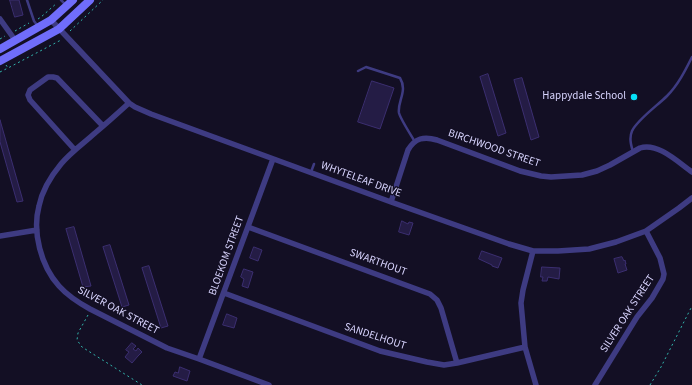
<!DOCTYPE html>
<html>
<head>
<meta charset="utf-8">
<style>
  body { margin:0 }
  canvas { display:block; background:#130f24 }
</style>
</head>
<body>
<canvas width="692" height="385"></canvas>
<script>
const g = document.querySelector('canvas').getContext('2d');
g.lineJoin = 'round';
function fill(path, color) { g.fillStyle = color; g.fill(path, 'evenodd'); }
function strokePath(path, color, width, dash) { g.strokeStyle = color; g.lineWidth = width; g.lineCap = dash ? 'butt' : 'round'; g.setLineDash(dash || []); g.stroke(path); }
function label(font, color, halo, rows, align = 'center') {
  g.font = font + ' "Source Sans 3",sans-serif'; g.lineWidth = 3; g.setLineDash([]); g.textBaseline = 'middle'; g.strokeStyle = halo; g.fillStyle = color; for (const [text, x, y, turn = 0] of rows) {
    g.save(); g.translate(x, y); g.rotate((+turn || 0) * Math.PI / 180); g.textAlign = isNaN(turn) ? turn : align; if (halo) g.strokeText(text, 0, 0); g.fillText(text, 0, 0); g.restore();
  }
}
const building = new Path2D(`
  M10 0H19L23 15 15 17Z
  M488 74 506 133 498 136 480 77Z
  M522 78 539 137 531 140 514 80Z
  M372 81 394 88 380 129 358 122Z
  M0 120 23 201 17 202 0 142Z
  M402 221 408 224 409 222 413 223 409 235 399 232Z
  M74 227 91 286 83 287 66 229Z
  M110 245 129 305 122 307 103 247Z
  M254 247 262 250 258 261 250 258Z
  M482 251 502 258 498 268 492 266V265L479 259Z
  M622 257 624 261 625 260 626 264H625L627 270 618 273 614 259Z
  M149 266 168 326 161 328 142 268Z
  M542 267 560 268 559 279 548 277 547 281H542L543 277H541Z
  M244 269 253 272 248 288 242 286 244 279 241 277Z
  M227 314 237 318 234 328 223 325Z
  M132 343 136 346 133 349 136 351 138 348 142 352 138 356 132 363 125 357 129 352 126 350Z
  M180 367 190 371 187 381 173 376 175 372 178 373Z`);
fill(building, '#241c45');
strokePath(building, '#3b2e70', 1);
strokePath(new Path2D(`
  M38 19 41 17 57 3
  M15 31 29 23
  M70 31 103 0
  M0 39 5 36
  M6 65 8 68 61 40
  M0 72 8 68
  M88 315 78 333 77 340 82 347 142 385
  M650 385 661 367 692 306`), '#32b4ac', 1, [2, 3]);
strokePath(new Path2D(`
  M27 0 34 21 37 25
  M61 0 65 4
  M358 71 366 67 400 78C408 91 397 102 399 113 401 120 411 135 415 142
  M633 152C631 145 629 138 632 131 637 120 658 105 667 96 678 85 685 71 692 57
  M311 172 314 164`), '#3e3b82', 2.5);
strokePath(new Path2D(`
  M0 19 15 40
  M51 20 129 103 135 107 151 114 391 202 509 244 533 251H558L589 249 616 242 646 231 679 208 692 198
  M129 103C118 113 107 123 95 133 84 143 71 152 61 164 51 176 42 191 39 206 32 232 41 266 59 286 68 296 79 303 90 309L167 348 199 359 269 385
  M75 150 30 100 28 95 30 90 48 77H53L57 78 103 126
  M391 202 408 150C415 138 424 136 437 140L520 171 541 176 551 177 582 175 597 171 610 165 640 148C658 142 679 163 692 172
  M248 227 430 294 437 300 441 308 457 363
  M0 236 37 230
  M533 251 523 290 521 303 525 347 536 385
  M224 293 380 351 427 362 444 365 457 363 525 347
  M199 359 273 159
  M595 385 637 317 652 298 663 279 664 274 660 258 646 231`), '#3e3b82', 5.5);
strokePath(new Path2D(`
  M0 49 51 20 73 0
  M0 61 59 29 90 0`), '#706dfb', 8);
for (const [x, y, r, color] of [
  [634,97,4,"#06e0f7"]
]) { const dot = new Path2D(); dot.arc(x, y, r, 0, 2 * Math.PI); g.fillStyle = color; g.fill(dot); strokePath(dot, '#130f24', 1.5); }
label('11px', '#d8d4fe', '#130f24', [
  ["Happydale School",626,97]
], 'right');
label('11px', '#d8d4fe', '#130f24', [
  ["BIRCHWOOD STREET",494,149,19],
  ["WHYTELEAF DRIVE",361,180,20],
  ["BLOEKOM STREET",227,256,-70],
  ["SWARTHOUT",378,263,20],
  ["SILVER OAK STREET",118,311,28],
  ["SILVER OAK STREET",628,314,-57],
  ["SANDELHOUT",375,337,18]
]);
</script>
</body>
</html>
